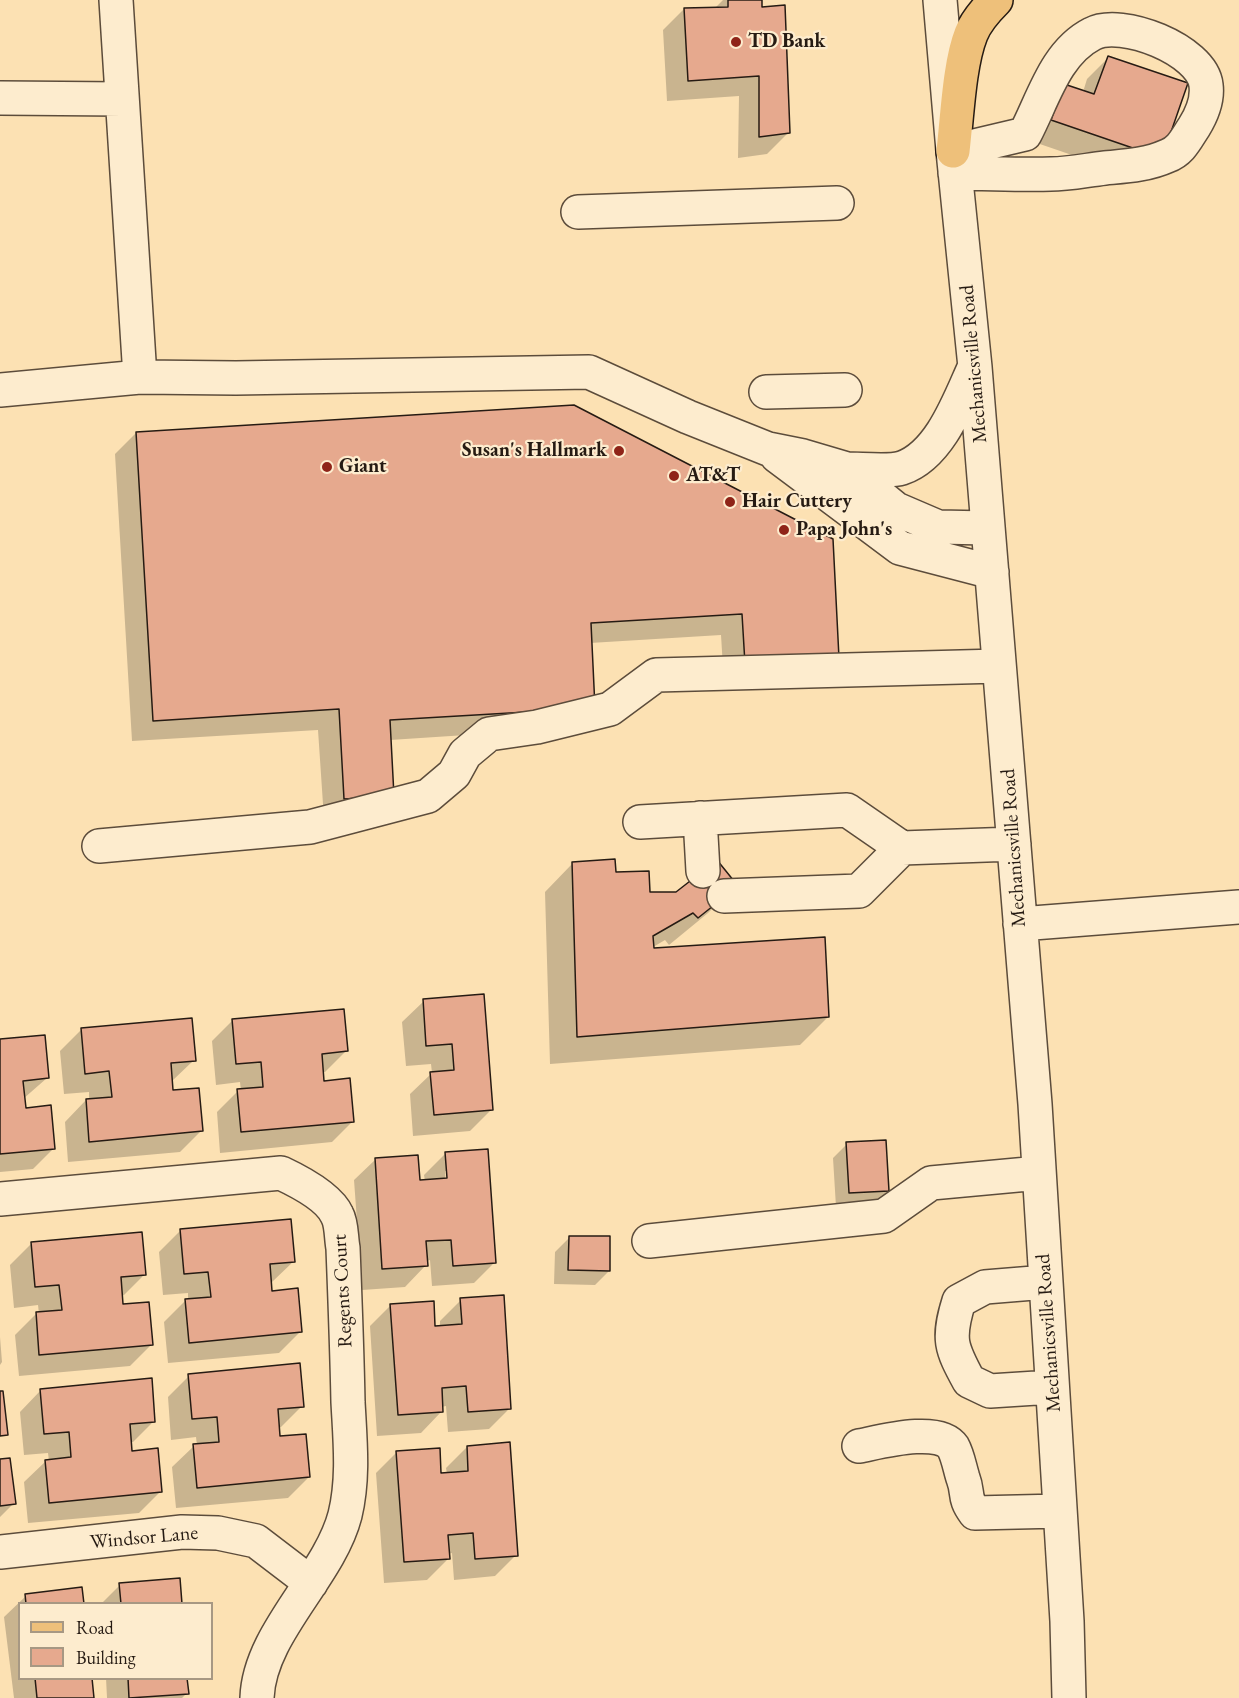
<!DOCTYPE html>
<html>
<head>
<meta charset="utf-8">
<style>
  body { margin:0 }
  #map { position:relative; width:1239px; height:1698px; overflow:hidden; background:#fce1b3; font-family:"EB Garamond",serif }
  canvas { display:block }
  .legend { position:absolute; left:18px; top:1602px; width:195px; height:78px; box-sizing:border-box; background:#fdecce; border:2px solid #a79883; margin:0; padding:8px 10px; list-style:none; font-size:18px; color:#261b13 }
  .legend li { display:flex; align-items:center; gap:12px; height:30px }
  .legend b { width:30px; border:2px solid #a79883 }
</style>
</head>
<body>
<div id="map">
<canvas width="1239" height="1698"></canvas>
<ul class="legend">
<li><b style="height:8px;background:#eec07a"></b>Road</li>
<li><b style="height:16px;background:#e6a98e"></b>Building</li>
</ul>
</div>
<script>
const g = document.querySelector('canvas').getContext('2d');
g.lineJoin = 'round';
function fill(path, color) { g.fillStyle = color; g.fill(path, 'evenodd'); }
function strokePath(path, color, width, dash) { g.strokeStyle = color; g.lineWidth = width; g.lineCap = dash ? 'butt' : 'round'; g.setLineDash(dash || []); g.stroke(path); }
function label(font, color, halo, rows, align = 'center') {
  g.font = font + ' "EB Garamond",serif'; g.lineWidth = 4.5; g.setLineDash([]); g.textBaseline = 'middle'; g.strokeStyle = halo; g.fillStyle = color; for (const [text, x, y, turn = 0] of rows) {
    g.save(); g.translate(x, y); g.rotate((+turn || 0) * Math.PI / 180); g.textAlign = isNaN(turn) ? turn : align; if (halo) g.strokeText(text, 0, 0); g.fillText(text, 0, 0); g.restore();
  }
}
fill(new Path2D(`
  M723 0H760L788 133 767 154 738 158 739 96 667 101 663 30 684 9H714Z
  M1108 58 1186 84 1139 178 1031 141 1064 86 1083 92 1087 79Z
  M136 433 831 540 724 684 721 635 590 643 573 728 390 740 393 795 324 819 318 730 132 741 115 454Z
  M572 864 615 874 649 893H677L736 885 708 913 669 945 665 940 648 950 828 1017 800 1045 550 1064 545 892Z
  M482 996 491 1110 470 1131 413 1136 410 1094 432 1073 431 1064 406 1066 402 1022 424 1001Z
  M233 1020 346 1051 325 1072H322L323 1083 353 1121 332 1142 220 1153 217 1112 238 1091H241L240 1082 216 1085 212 1041Z
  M81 1030 194 1060 171 1082 172 1092 201 1131 180 1152 68 1162 65 1122 86 1100H89V1092L64 1094 60 1051Z
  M0 1041 47 1078 23 1099 24 1109 54 1148 33 1169 0 1172Z
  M847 1144 888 1191 874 1205 836 1207 833 1158Z
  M446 1153 495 1262 474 1283 432 1286 430 1260 426 1261V1265L405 1287 362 1290 354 1180 376 1159 418 1182 425 1181 424 1175ZM445 1171H448L446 1186Z
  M181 1230 294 1261 272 1282H270L271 1293 300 1332 279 1353 168 1363 164 1322 185 1301 188 1300V1293L163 1295 159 1252Z
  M569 1238 609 1271 595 1285 554 1284 555 1252Z
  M31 1244 145 1274 124 1295 121 1296 122 1306 151 1345 130 1366 19 1376 15 1335 36 1314H39L38 1305 14 1308 10 1265Z
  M461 1300 510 1408 489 1429 448 1432 446 1406 441 1407 442 1411 421 1433 377 1436 370 1326 391 1305 434 1328 440 1327V1321Z
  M0 1337 2 1362 0 1365Z
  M189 1376 302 1406 281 1427 278 1428 279 1437 309 1477 288 1498 176 1508 172 1467 194 1446H197L196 1437 171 1440 168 1397Z
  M41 1390 154 1421 133 1442H130L131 1453 161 1491 139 1513 28 1523 24 1482 46 1461H49L48 1453 24 1455 20 1412Z
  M467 1447 516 1555 495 1576 454 1580 452 1553 448 1554V1559L427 1580 384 1583 376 1473 397 1452 440 1475 447 1474 446 1468Z
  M0 1461 14 1503 0 1517Z
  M120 1585 180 1604H101Z
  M26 1596 82 1604H20V1678H90L92 1698H14L4 1617Z
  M106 1678H186L187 1693 182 1698H107Z`), '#0003');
const building = new Path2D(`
  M728 0H762V7L785 5 790 133 759 137V76L688 81 684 8 728 7Z
  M1108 56 1188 83 1162 158 1051 120 1064 84 1094 94Z
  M574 405 833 539 839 658 745 664 742 614 591 623 595 708 390 720 394 796 344 799 339 709 153 721 136 432Z
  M615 859 616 872 649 871 650 892H676L717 860 738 886 698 918 693 913 653 936 654 948 825 937 829 1017 577 1037 572 862Z
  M484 994 493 1110 434 1115 430 1072 454 1070 452 1044 426 1046 423 999Z
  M344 1009 348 1051 322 1054 324 1081 350 1078 354 1122 241 1132 237 1089 263 1087 261 1062 236 1064 232 1019Z
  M192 1018 196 1061 171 1063 173 1090 199 1088 203 1131 89 1142 86 1099 112 1097 109 1071 85 1074 81 1028Z
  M45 1035 49 1078 23 1081 26 1108 51 1105 55 1149 0 1154V1039Z
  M886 1140 889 1191 849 1193 846 1142Z
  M488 1149 496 1263 453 1266 451 1240 426 1241 428 1266 382 1269 375 1158 418 1155 420 1180 447 1178 445 1152Z
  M291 1219 295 1262 270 1264 272 1291 298 1288 302 1332 189 1343 185 1299 211 1297 208 1272 184 1274 180 1229Z
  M142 1232 146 1275 121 1277 123 1304 149 1302 153 1345 39 1355 36 1312 62 1310 59 1285 35 1287 31 1242Z
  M569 1236H610V1271L568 1270Z
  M504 1295 511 1409 468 1412 466 1386 442 1388 443 1412 398 1415 390 1304 434 1301 435 1326 462 1324 460 1298Z
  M300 1363 304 1407 278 1409 280 1436 306 1434 310 1477 197 1488 193 1444 219 1442 217 1417 192 1419 188 1374Z
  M152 1378 155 1422 130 1424 132 1451 158 1448 162 1492 49 1503 45 1460 71 1457 69 1432 44 1434 40 1389Z
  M0 1391H3L8 1435 0 1436Z
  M510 1442 518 1556 475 1559 473 1533 448 1535 450 1559 404 1562 396 1451 440 1448 441 1473 468 1471 467 1446Z
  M10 1458 16 1504 0 1506V1459Z
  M180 1578 182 1604H121L119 1583Z
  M82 1587 84 1604H26L25 1594Z
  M35 1678H92L94 1698H37Z
  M128 1678H187L189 1694 129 1698Z`);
fill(building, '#e6a98e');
strokePath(building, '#261b13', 1.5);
const minor = new Path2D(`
  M116 0 140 377
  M940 0 953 151 975 367 1035 1104 1067 1621 1069 1698
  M0 98 122 99
  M953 151 1025 134C1043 100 1055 53 1092 34 1121 18 1202 50 1206 85 1208 100 1202 114 1194 127 1186 139 1181 151 1167 156 1147 165 1126 166 1105 168 1087 170 1069 174 1051 174 1019 175 987 173 955 173
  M578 212 837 203
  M0 390 140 377 236 378 589 372 688 417 768 449 803 456 847 469 896 509 938 527 988 528
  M766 392 845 390
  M777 456 900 548 992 572
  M847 469C862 469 889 472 902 468 940 455 959 401 974 368
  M700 818 703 871
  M640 822 847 810 902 848 1014 844
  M99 846 310 827 428 796 454 774 465 754 489 734 537 727 610 709 656 675 999 666
  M724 896 859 891 902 848
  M1020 924 1239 907
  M0 1199 281 1173C298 1181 329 1197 337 1215 342 1224 341 1238 343 1248 345 1299 347 1351 348 1402 350 1440 354 1478 345 1515 329 1577 259 1633 257 1698
  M649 1241 884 1216 931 1183 1039 1173
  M1046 1282 985 1287 959 1301C947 1339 951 1348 969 1381L990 1391 1052 1387
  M859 1446C880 1442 939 1426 953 1447 958 1456 960 1469 963 1478 969 1494 963 1497 975 1513L1060 1511
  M0 1552 182 1532 218 1533 256 1541 311 1583`);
const major = new Path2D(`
  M953 151C957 117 959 64 971 34 976 21 986 10 996 0`);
strokePath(minor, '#5c4c3b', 36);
strokePath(major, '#261b13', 36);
strokePath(minor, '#fdecce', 33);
strokePath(major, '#eec07a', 33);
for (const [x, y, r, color] of [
  [736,42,6,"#8f2418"],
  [619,451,6,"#8f2418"],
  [327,467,6,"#8f2418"],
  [674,476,6,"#8f2418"],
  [730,502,6,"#8f2418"],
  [784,530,6,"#8f2418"]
]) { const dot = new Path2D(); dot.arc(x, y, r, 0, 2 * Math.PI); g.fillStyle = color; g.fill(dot); strokePath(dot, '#fdecce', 2); }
label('bold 20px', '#261b13', '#fdecce', [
  ["TD Bank",748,42],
  ["Susan's Hallmark",607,451,"right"],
  ["Giant",339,467],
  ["AT&T",686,476],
  ["Hair Cuttery",742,502],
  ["Papa John's",796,530]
], 'left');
label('20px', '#261b13', '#fdecce', [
  ["Mechanicsville Road",974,364,-95],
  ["Mechanicsville Road",1014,848,-94],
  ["Regents Court",343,1291,-93],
  ["Mechanicsville Road",1049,1333,-94],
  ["Windsor Lane",144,1538,-5]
]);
</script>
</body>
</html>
